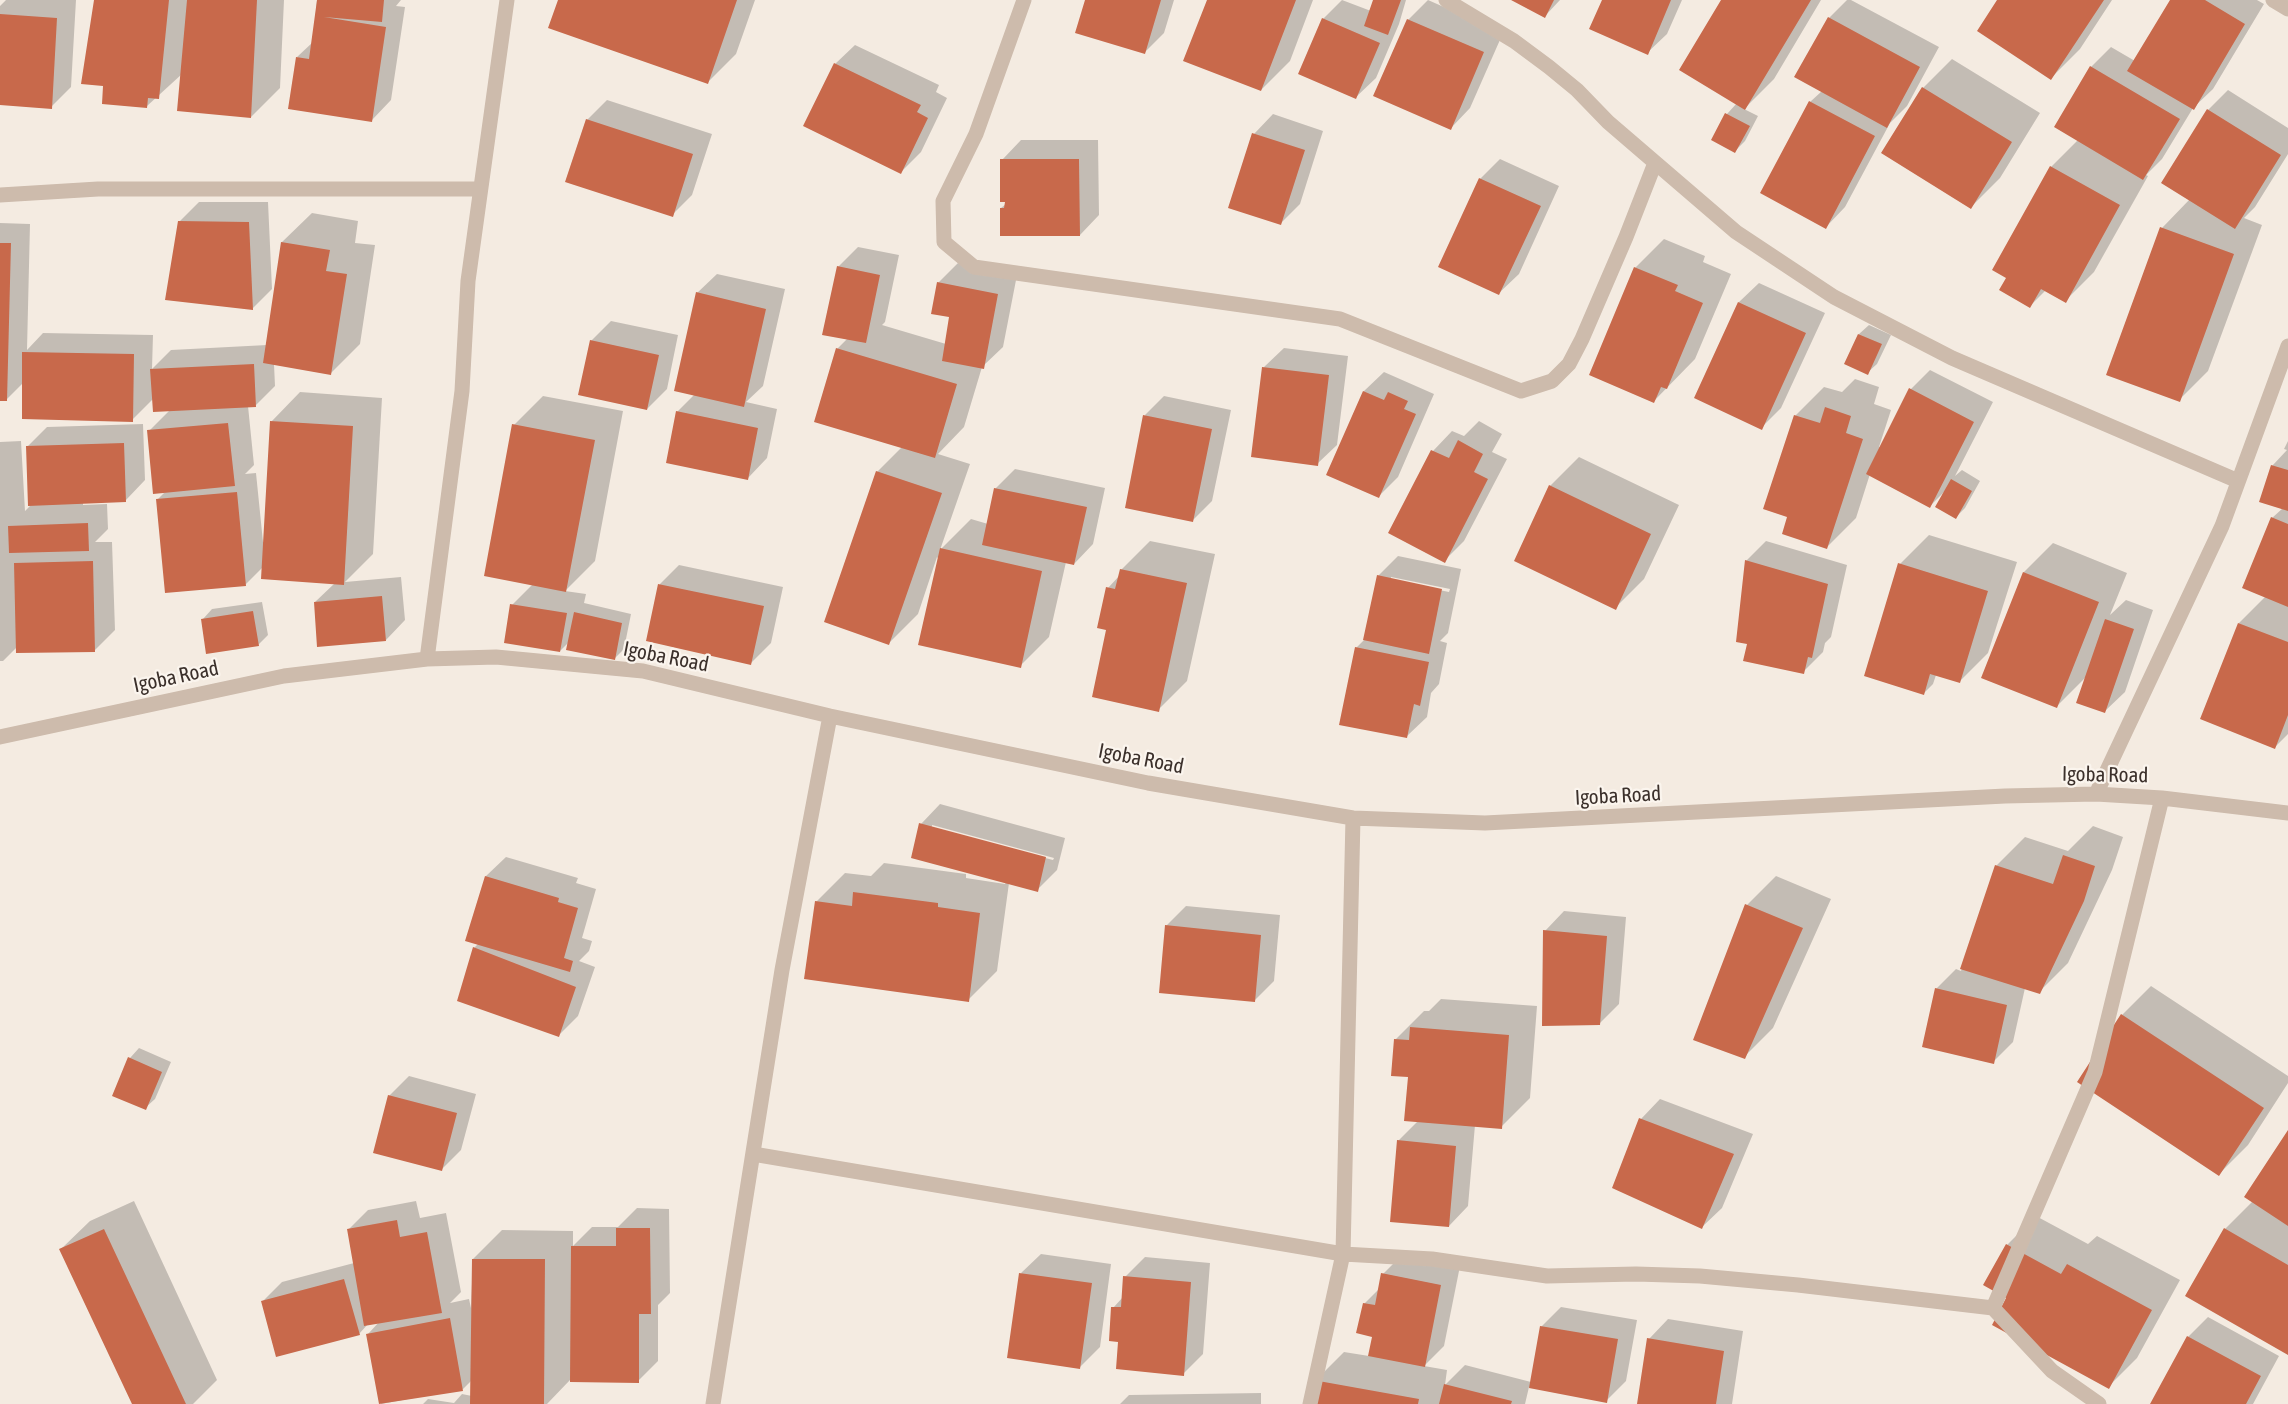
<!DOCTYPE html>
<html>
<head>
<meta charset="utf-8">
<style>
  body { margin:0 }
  canvas { display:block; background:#f4ebe1 }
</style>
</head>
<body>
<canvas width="2288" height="1404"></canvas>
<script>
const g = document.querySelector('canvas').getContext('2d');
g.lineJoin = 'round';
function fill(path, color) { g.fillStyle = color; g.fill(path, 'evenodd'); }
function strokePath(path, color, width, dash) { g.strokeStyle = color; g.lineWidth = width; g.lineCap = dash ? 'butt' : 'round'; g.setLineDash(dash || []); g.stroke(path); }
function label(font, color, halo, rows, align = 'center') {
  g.font = font + ' "Asap Condensed",sans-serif'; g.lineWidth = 4.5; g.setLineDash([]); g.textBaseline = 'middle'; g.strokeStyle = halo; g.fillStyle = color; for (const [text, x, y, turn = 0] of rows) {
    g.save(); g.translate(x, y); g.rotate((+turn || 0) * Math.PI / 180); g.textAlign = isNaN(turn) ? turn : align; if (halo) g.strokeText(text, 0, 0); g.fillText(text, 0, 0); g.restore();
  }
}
fill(new Path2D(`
  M6 0H76L71 87 51 107 0 104V6Z
  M95 0H284L280 88 251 117 182 74 147 106 105 84Z
  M317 0H401L396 6 405 7 391 100 372 120 297 57 313 42Z
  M559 0H755L736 54 707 83Z
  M1086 0H1174L1164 33 1145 52Z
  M1208 0H1313L1290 61 1261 90Z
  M1342 0 1371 11 1375 0H1406L1399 24 1376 78 1356 97 1323 19Z
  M1428 0 1503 33 1470 108 1451 128 1408 20Z
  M1515 0H1560L1545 16Z
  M1603 0H1682L1667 34 1647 53Z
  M1723 0H1821L1774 79 1744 109 1758 116 1745 141 1735 151 1713 139 1727 114 1737 103Z
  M1847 0H1851L1939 47 1907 106 1890 123 1845 207 1826 227 1810 102 1822 91 1829 18Z
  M1999 0H2112L2080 49 2051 78Z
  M2171 0H2257L2264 4 2213 89 2193 108 2162 159 2146 175 2148 176 2094 272 2065 301 2046 290 2030 306 2008 277 2051 167 2078 140 2056 126 2091 67 2111 47 2135 61Z
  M855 45 939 85 936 92 947 98 921 152 901 172 835 64Z
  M1952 59 2040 113 2000 178 1971 207 1923 88Z
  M2228 90 2288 128V154L2255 207 2244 218 2262 225 2208 371 2179 400 2162 228 2190 199 2208 110Z
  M607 100 712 134 692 195 672 215 587 120Z
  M1273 114 1323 131 1300 204 1281 223 1254 134Z
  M1021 140H1098L1099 215 1080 235 1001 208 1006 204 1002 160Z
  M1500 159 1559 186 1519 274 1499 293 1480 179Z
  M199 202H268L272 289 252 309 179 222Z
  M312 213 358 221 355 243 375 245 360 344 331 373 274 364 275 386 255 406H248L254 465 245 474 256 473 263 542H265L271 422 300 392 382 398 373 554 345 582 401 577 405 620 386 640 315 602 335 583 263 567 245 585 158 499 166 491 149 431 170 410 153 399 132 420 23 383 6 400 0 399V223L30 224 27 350 43 333 153 335 152 369 171 350 267 345 282 242Z
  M1664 239 1705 256 1703 262 1731 274 1695 359 1654 401 1635 268Z
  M858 247 899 255 885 322 882 325 946 344 951 316 938 283 958 263 1017 275 1003 347 982 367 964 427 938 454 970 464 940 550 971 519 988 524 995 489 1015 469 1105 488 1093 544 1074 564 1066 562 1049 637 1020 666 937 557 918 614 889 643 877 472 902 447 837 349 848 338 838 267Z
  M717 274 785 289 763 386 746 402 777 409 767 458 748 478 677 412 695 394 697 293Z
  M1759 283 1825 313 1781 408 1761 428 1696 397 1739 302Z
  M611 321 678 335 667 389 647 409 591 341Z
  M1869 325 1891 335 1877 364 1867 373 1859 334Z
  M1284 348 1348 356 1337 445 1317 464 1264 367Z
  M1930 370 1993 402 1955 476 1962 470 1980 481 1965 508 1956 517 1945 491 1930 506 1870 474 1856 518 1827 547 1789 516 1795 416 1824 387 1842 392 1855 379 1879 387 1874 404 1891 410 1879 447H1881L1911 389Z
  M1384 372 1434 394 1398 477 1379 496 1328 474 1364 391Z
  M543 396 623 411 595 561 565 591 586 594 584 603 631 614 624 649 614 659 569 642 560 651 512 605 533 584 514 425Z
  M1164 396 1231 410 1212 501 1193 520 1145 415Z
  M1479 421 1502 434 1492 452 1507 459 1464 541 1444 561 1390 533 1433 451 1452 431 1464 436Z
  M143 424 145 480 126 500 83 502V505L107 504 108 529 95 542H112L115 630 95 650 18 646 3 661H0V442L21 441 25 511 30 506 27 447 47 427Z
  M2288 441V734L2274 748 2239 623 2266 596 2272 518 2283 508 2272 466 2287 450 2284 449Z
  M1579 457 1679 505 1644 579 1615 608 1550 486Z
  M1929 535 2017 562 1988 653 1959 682 1936 675 1933 684 1924 693 1900 564Z
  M1150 541 1215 554 1187 681 1158 710 1108 629V588L1120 575 1121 570Z
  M1766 541 1847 565 1831 637 1825 643 1823 652 1803 672 1748 643 1746 561Z
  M2053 543 2127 573 2110 615 2126 600 2153 610 2125 692 2105 711 2086 677 2057 706 1983 677 2024 572Z
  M1398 556 1461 569 1448 633 1440 641 1447 643 1439 684 1431 693 1427 717 1407 736 1356 648 1365 639 1378 576ZM1391 577 1450 589 1449 592 1391 580Z
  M679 565 783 587 771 643 751 663 648 640 660 584Z
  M262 602 268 635 258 645 203 619 212 609Z
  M940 804 1065 838 1057 870 1037 890 1009 883 997 971 968 1000 816 902 845 873 871 876 884 863 966 874V878L1005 884 1006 882 921 824ZM932 825 1054 858 1053 860 932 828Z
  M2093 826 2123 837 2112 870 2068 963 2039 992 2025 988 2013 1042 1993 1062 1936 989 1956 969 1961 971 1996 866 2025 837 2068 851Z
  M506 857 578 878 576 883 596 889 582 938 592 941 589 951 579 961 595 967 578 1016 558 1036 474 948 478 944 486 876Z
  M1776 876 1831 899 1773 1028 1744 1057 1747 905Z
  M1186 906 1280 915 1274 981 1254 1001 1166 926Z
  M1564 911 1626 917 1619 1004 1599 1024 1545 931Z
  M2151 986 2288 1076V1083L2248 1145 2219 1174 2122 1015Z
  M1441 999 1537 1006 1530 1098 1501 1127 1475 1125 1468 1206 1449 1226 1398 1141 1418 1121 1410 1076 1395 1040 1424 1011H1429Z
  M139 1048 171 1062 155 1099 145 1108 130 1058Z
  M409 1076 476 1094 461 1150 442 1169 389 1096Z
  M1660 1099 1753 1134 1722 1208 1702 1227 1641 1119Z
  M2288 1133V1353L2225 1229 2253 1201Z
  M134 1201 217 1380 193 1404H134L61 1249 90 1221Z
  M416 1201 420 1218 446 1213 461 1292 450 1303 469 1299 471 1308 473 1259 502 1230 573 1231V1246L592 1227H618L637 1208 669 1209 670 1293 658 1305V1361L638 1381 570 1380 547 1404H423L428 1399 454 1403 462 1394 472 1396V1380L463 1389 381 1404 368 1334 379 1322 368 1324 359 1334 262 1302 282 1282 354 1263 348 1230 368 1210Z
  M2036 1216 2088 1244 2097 1236 2180 1280 2137 1358 2108 1387 2009 1297 2007 1245Z
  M1041 1254 1111 1264 1100 1347 1080 1367 1021 1273Z
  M1403 1254 1460 1266 1444 1346 1424 1366 1447 1370 1445 1385 1465 1365 1531 1382 1541 1327 1561 1307 1637 1320 1626 1381 1606 1401 1529 1387 1525 1404H1311L1315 1381 1344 1352 1369 1356 1373 1335 1364 1304 1380 1288 1383 1274Z
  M1145 1257 1210 1263 1203 1354 1183 1374 1119 1341 1113 1308 1123 1297 1125 1277Z
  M2208 1317 2279 1356 2253 1404H2151L2188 1337Z
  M1668 1319 1743 1331 1732 1404H1639L1649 1339Z
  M1261 1393V1404H1120L1129 1395Z`), '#0003');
fill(new Path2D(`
  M94 0H169L159 99 148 98 147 108 102 104 103 86 81 84Z
  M187 0H257L251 118 177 111Z
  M317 0H384L382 22 324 17 386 27 372 122 288 109 296 57 309 59Z
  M558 0H737L708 84 548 28Z
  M1085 0H1161L1145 54 1075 33Z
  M1207 0H1296L1261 91 1183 61Z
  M1373 0H1401L1388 35 1364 26Z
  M1511 0H1554L1545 18Z
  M1602 0H1671L1648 55 1589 29Z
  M1721 0H1811L1745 110 1679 70Z
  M1997 0H2104L2051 80 1977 31Z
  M2170 0H2205L2245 24 2194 110 2127 71Z
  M0 14 57 18 52 109 0 105Z
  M1828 17 1920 67 1887 128 1794 77Z
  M1322 18 1380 43 1356 99 1298 74Z
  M1407 19 1484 52 1451 130 1373 96Z
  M834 63 921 105 917 112 928 118 901 174 803 126Z
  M2090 66 2180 119 2143 180 2054 127Z
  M1922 87 2012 142 1971 209 1881 153Z
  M1809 101 1875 136 1826 229 1760 193Z
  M2207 109 2281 155 2235 229 2161 183Z
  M1725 113 1750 126 1735 153 1711 140Z
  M586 119 693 154 673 217 565 182Z
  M1252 133 1305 150 1281 225 1228 208Z
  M1000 159H1079L1080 236H1000V208H1004L1005 202H1000Z
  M2050 166 2120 205 2066 303 2041 289 2030 308 1999 290 2006 278 1992 270Z
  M1479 178 1541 206 1499 295 1438 267Z
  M178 221 249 222 253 310 165 300Z
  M2160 227 2234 254 2180 402 2106 375Z
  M281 242 330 250 326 271 347 274 331 375 263 363Z
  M0 243H11L7 401H0Z
  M837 266 880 275 866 343 822 335Z
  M1634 267 1678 285 1675 291 1703 303 1667 389 1661 387 1654 403 1589 375Z
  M937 282 998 294 984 369 942 361 949 317 931 314Z
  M696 292 766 309 744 407 674 391Z
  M1738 302 1806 333 1762 430 1694 398Z
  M1858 334 1882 344 1868 375 1844 364Z
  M590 340 659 355 647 410 578 395Z
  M836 348 957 384 935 458 814 422Z
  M22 352 134 354 133 422 22 419Z
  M254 364 256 407 153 412 150 369Z
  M1262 367 1329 375 1318 466 1251 457Z
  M1909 388 1974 422 1930 508 1866 474Z
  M1363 391 1384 400 1388 392 1408 401 1404 409 1416 414 1379 498 1326 475Z
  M1825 407 1851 416 1846 433 1863 439 1827 549 1782 534 1787 517 1763 509 1794 415 1820 423Z
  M676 411 758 428 748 480 666 463Z
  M1143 415 1212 429 1193 522 1125 508Z
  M270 421 353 426 344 585 261 579Z
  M228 423 235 486 153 494 147 430Z
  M512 424 595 440 566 592 484 576Z
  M1458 440 1483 454 1474 472 1488 479 1445 563 1388 533 1431 450 1449 458Z
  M124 443 126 502 28 506 26 446Z
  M2271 465 2288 470V511L2259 502Z
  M876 471 942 493 889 645 824 622Z
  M1951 479 1972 491 1956 519 1935 507Z
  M1549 485 1651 534 1616 610 1514 561Z
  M994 488 1087 507 1074 565 982 545Z
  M237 492 246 586 165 593 156 499Z
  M2271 517 2288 524V607L2242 588Z
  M88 523 89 551 9 553 8 526Z
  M940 548 1042 571 1021 668 918 645Z
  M1745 560 1828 584 1812 658 1808 657 1804 674 1743 661 1747 644 1736 642Z
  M93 561 95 652 16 653 14 563Z
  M1898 563 1988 591 1960 683 1930 674 1924 695 1864 676Z
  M1120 569 1187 583 1159 712 1092 697 1106 630 1097 628 1106 587 1115 589Z
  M2023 572 2099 602 2057 708 1981 678Z
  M1377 575 1442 589 1429 654 1363 640Z
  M658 584 764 606 751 665 646 641Z
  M382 596 386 641 317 647 314 602Z
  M510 604 567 613 560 652 504 643Z
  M253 611 259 646 206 654 201 619Z
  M574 612 622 623 615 660 566 650Z
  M2105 619 2134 629 2105 713 2076 703Z
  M2238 623 2288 642V715L2275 749 2200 719Z
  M1355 647 1429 662 1420 706 1414 704 1407 738 1339 725Z
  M919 823 1046 857 1038 892 911 858Z
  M2063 855 2095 866 2084 901 2040 994 1960 969 1995 865 2053 884Z
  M485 876 559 898 558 902 578 908 564 958 573 961 570 972 465 941Z
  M853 892 938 903V907L980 913 969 1002 804 979 815 901 852 906Z
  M1745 904 1803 928 1745 1059 1693 1040Z
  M1165 925 1261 935 1255 1002 1159 993Z
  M1543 930 1607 936 1600 1025 1542 1026Z
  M473 947 576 987 559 1037 457 1001Z
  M1935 988 2007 1005 1994 1064 1922 1047Z
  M2121 1014 2264 1108 2219 1176 2077 1082Z
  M1410 1027 1509 1035 1502 1129 1404 1121 1408 1077 1391 1076 1394 1039 1409 1040Z
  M128 1057 162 1072 146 1110 112 1096Z
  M388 1095 457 1113 442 1171 373 1153Z
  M1639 1118 1734 1154 1702 1229 1612 1188Z
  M2288 1130V1226L2244 1197Z
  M1397 1140 1456 1146 1449 1227 1390 1222Z
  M397 1220 400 1237 427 1232 442 1313 364 1326 347 1229Z
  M616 1228H650L651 1314H639V1383L570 1382 571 1246H616Z
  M2224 1228 2288 1265V1355L2185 1296Z
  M104 1229 186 1404H132L59 1249Z
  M2006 1244 2061 1274 2067 1264 2152 1310 2109 1389 1992 1325 2006 1298 1983 1285Z
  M472 1259H545L544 1404H470Z
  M1019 1273 1092 1283 1080 1369 1007 1358Z
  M1381 1273 1441 1285 1425 1367 1368 1356 1372 1337 1356 1333 1363 1303 1375 1305Z
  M1123 1276 1191 1282 1184 1376 1116 1369 1118 1342 1109 1341 1111 1307H1121Z
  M344 1279 360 1335 276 1357 261 1301Z
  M450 1318 463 1391 379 1404 366 1334Z
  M1540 1326 1618 1339 1607 1403 1529 1388Z
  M2187 1336 2261 1376 2246 1404H2150Z
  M1647 1338 1724 1351 1716 1404H1637Z
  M1313 1380 1419 1399 1418 1404H1309Z
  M1444 1384 1512 1401 1511 1404H1439Z`), '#c8694b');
strokePath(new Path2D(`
  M1024 0 976 134 943 201 944 242 974 267 1340 319 1521 391 1552 381 1569 364 1582 339 1626 237 1655 163
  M1446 0 1514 41 1549 67 1577 90 1608 122 1736 232 1834 297 1952 358 2238 481
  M2273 0 2288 9
  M0 195 98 189H480
  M427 659 462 391 468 281 507 0
  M0 737 284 676 427 659 496 657 643 671 830 716 1148 783 1353 818 1485 823 2005 796 2096 794 2162 798 2288 813
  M2096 794 2222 526 2288 346
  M753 1154 1343 1254 1432 1259 1547 1276 1636 1274 1700 1276 1798 1285 1993 1308
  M713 1404 782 970 830 716
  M1310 1404 1343 1254 1353 818
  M2099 1404 2052 1371 1993 1308 2095 1072 2162 798`), '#cdbbac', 15);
label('21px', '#3b302b', '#fbf5ee', [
  ["Igoba Road",666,657,11],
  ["Igoba Road",176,677,-12],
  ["Igoba Road",1141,759,11],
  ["Igoba Road",2105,775,1],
  ["Igoba Road",1618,796,-3]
]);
</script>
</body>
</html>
